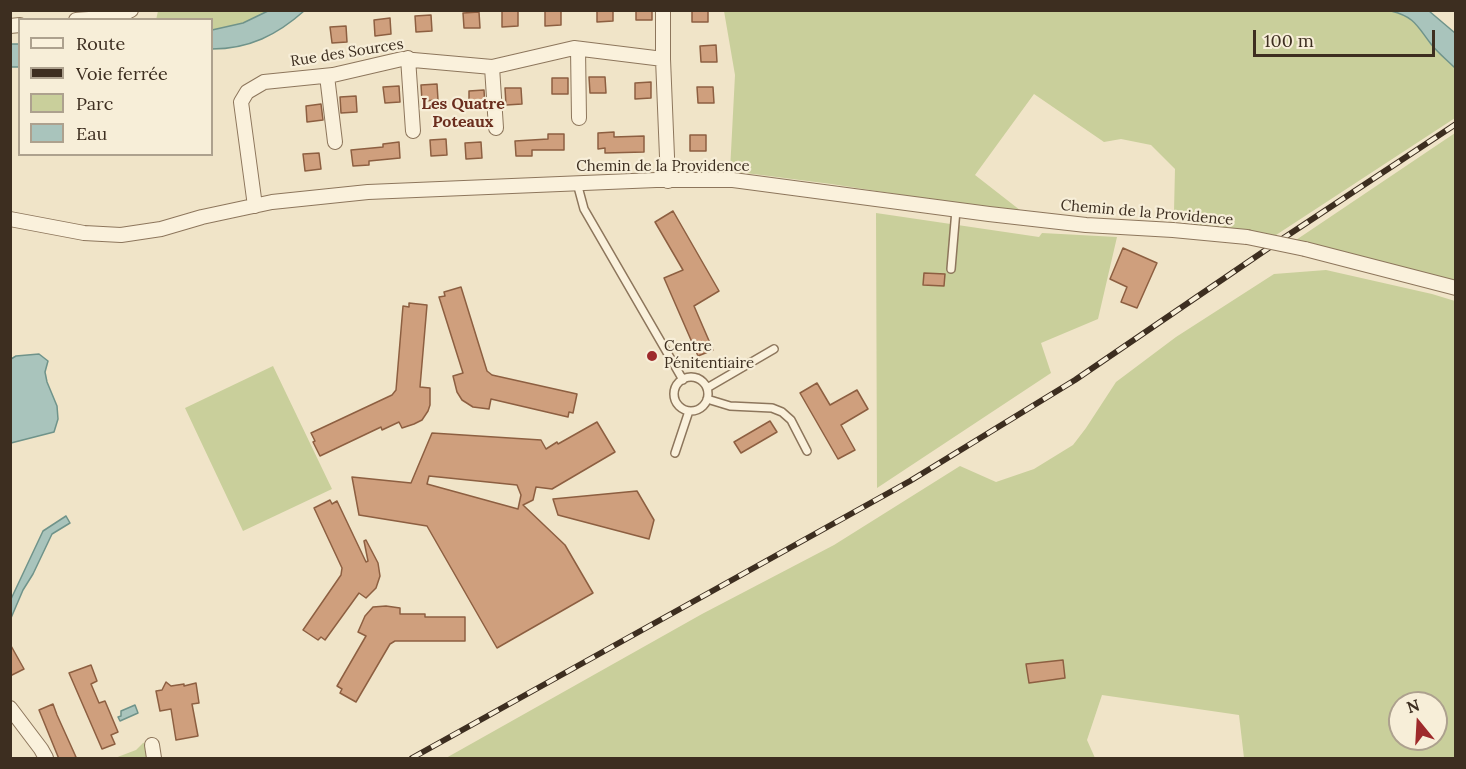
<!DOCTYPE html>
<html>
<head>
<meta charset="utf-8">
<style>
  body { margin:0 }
  #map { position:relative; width:1466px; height:769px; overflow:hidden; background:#f0e4c8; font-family:Lora,serif }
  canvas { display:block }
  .frame { position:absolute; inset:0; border:12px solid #3d2e20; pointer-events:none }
  .legend { position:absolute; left:18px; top:18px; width:195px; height:138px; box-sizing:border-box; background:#f7eed8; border:2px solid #ada18e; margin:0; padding:8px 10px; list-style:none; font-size:18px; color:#3d2e20 }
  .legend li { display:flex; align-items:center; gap:12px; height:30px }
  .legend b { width:30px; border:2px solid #ada18e }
  .north { position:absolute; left:1388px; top:691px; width:60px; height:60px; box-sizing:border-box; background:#f7eed8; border:2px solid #ada18e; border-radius:50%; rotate:342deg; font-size:16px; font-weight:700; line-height:24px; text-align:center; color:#3d2e20 }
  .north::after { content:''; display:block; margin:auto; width:21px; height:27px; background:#9e2a2b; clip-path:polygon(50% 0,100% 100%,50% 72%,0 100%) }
  .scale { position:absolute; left:1253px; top:30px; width:182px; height:27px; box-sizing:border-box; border:3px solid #3d2e20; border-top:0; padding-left:8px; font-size:18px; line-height:21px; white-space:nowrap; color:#3d2e20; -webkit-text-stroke:4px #f7eed8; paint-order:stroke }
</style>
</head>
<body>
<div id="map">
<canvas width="1466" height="769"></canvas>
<div class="frame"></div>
<ul class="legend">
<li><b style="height:8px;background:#faf1dc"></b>Route</li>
<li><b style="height:8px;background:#3d2e20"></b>Voie ferrée</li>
<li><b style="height:16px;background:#c9cf9b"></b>Parc</li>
<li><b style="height:16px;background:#a9c4bc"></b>Eau</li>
</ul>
<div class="north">N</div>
<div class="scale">100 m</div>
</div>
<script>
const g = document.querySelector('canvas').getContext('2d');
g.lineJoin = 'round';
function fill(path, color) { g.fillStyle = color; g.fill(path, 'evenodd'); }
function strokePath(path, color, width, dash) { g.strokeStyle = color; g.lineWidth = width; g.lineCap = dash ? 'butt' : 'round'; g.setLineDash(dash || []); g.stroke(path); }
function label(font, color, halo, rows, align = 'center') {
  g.font = font + ' Lora,serif'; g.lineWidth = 4.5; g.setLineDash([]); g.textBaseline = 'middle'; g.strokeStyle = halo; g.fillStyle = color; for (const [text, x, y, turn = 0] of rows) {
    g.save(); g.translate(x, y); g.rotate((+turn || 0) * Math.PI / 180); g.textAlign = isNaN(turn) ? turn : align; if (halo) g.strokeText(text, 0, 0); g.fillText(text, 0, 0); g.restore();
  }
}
fill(new Path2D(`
  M158 11H270L243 23 212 30V20H156Z
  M724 11H1391C1415 17 1417 26 1431 44 1438 53 1447 60 1455 68V118L1273 237 1199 226 1174 211 1175 169 1151 145 1121 139 1104 142 1034 94 975 175 1025 214 831 184 730 171 735 75Z
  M1455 133V281L1296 240Z
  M876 213 1039 237 1042 233 1117 237 1098 319 1041 343 1051 373 877 488Z
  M1326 270 1432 294 1455 301V758H1244L1239 715 1102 695 1087 740 1095 758H446L702 614 834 545 960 466 996 482 1034 469 1073 445 1086 428 1116 382 1176 337 1274 274ZM1400 703H1436V739H1400Z
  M273 366 332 489 243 531 185 408Z
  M148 742 150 758H115L136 750 143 743Z`), '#c9cf9b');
const water = new Path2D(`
  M270 10 304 11C277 35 249 49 212 49V30L243 23Z
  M1391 11H1429L1455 33V68C1447 60 1438 53 1431 44 1417 26 1415 17 1391 11Z
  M11 44H19V67H11Z
  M39 354 48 361 45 372 47 382 57 406 58 419 54 432 11 443V359L16 356Z
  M66 516 70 523 52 534 33 574 23 590 11 618V599L43 531Z
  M135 705 138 713 120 721 118 717 121 716V711Z`);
fill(water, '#a9c4bc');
strokePath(water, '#6f938a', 1.5);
const building = new Path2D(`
  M518 10V26L502 27V11Z
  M545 10H561V25L545 26Z
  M597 10H613V21L597 22Z
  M636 10H652V20H636Z
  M692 10H708V22H692Z
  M479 12 480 28H464L463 13Z
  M431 15 432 31 416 32 415 16Z
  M390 18 391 34 375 36 374 20Z
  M346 26 347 42 332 43 330 27Z
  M716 45 717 62H701L700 46Z
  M589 77H605L606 93H590Z
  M552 78H568V94H552Z
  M651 82V98L635 99V83Z
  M437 84 438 100 422 101 421 85Z
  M399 86 400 102 385 103 383 87Z
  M697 87H713L714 103H698Z
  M505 88H521L522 104 506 105Z
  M484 90 485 106 469 107V91Z
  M356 96 357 112 341 113 340 97Z
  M321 104 323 120 307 122 306 106Z
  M614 132V137L644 136V152L605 153V148L598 149V133Z
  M548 134H564V150H532V156H516L515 141 548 139Z
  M690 135H706V151H690Z
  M446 139 447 155 431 156 430 140Z
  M399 142 400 158 369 161V165L353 166 351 150 383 147V144Z
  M481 142 482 158 466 159 465 143Z
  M319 153 321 169 305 171 303 154Z
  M673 211 719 291 694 306 713 350 698 356 664 278 683 270 655 222Z
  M1123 248 1157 263 1137 308 1121 302 1127 287 1110 279Z
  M924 273 945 274 944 286 923 285Z
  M461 287 487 371 492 375 577 394 573 413 569 412 568 417 491 399 489 409 473 407 462 400 457 392 453 376 463 373 439 297 445 296 444 292Z
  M409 303 427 305 420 387 430 388V405L428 411 422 420 414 424 402 428 399 422 382 430 381 427 320 456 313 442 315 441 311 433 392 395 396 390 403 306 409 307Z
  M817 383 830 405 857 390 868 409 841 425 855 450 838 459 800 393Z
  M770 421 777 432 741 453 734 442Z
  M597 422 615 452 552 489 536 487 533 500 523 505 565 545 593 593 497 648 427 526 359 515 352 477 411 483 432 433 541 440 546 449 557 442 558 444ZM429 476 517 485 521 495 518 509 427 484Z
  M637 491 654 520 649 539 558 515 553 499Z
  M330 500 332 504 337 501 366 562 368 561 364 541 366 540 378 563 380 576 376 588 366 598 359 593 325 640 321 637 318 640 303 630 341 575 342 568 314 508Z
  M386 606 400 608V614H425V617H465V641H395L390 644 356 702 340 693 342 689 337 686 366 636 358 632 365 616 373 607Z
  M10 644 24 669 10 676Z
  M1063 660 1065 678 1029 683 1026 664Z
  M91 665 97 681 91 684 99 703 105 701 118 732 111 735 115 744 102 749 69 673Z
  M166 682 171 686 184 684V686L196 683 199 703 192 704 198 736 176 740 171 709 160 711 156 691 162 690Z
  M53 704 57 715 76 757 71 759H59L39 710Z`);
fill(building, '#cf9f7d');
strokePath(building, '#8d5f41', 1.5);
const lane = new Path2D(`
  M577 183 584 209 683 380
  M951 269 956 210
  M674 394a17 17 0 1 1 34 0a17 17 0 1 1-34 0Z
  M707 388 774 349
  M707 399 730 406 772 408 782 412 791 420 807 451
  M675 453 689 411`);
const street = new Path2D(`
  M76 20C94 18 116 19 131 10
  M10 26 20 25
  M578 49 579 118
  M408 58 413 131
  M663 59V10
  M492 67 496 128
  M327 76 335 142
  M255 206 241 102 247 92 264 82 333 75 402 59 492 67 574 48 663 59 668 181
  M10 219 84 233 121 235 161 229 202 217 272 202 368 192 656 180H733L989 214 1086 225 1173 230 1247 237
  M1305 249 1456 288
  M10 708 41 749 46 758
  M152 745 154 758`);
strokePath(lane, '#8d765c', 10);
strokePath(street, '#8d765c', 16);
strokePath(lane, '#faf1dc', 7);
strokePath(street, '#faf1dc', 14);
const rail = new Path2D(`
  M412 758 910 481 1075 380 1273 245 1456 124`);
strokePath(rail, '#3d2e20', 6);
strokePath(rail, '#f7eed8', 4, [11]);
const streetBridge = new Path2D(`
  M1247 237 1305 249`);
strokePath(streetBridge, '#8d765c', 16, []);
strokePath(streetBridge, '#faf1dc', 14);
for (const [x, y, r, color] of [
  [652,356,6,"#9e2a2b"]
]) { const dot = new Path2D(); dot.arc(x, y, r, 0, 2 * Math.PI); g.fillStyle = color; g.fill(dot); strokePath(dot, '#f7eed8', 2); }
label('15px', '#3d2e20', '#f7eed8', [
  ["Rue des Sources",347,53,-9],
  ["Chemin de la Providence",663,167],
  ["Chemin de la Providence",1147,213,5]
]);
label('15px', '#3d2e20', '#f7eed8', [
  ["Centre",664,347],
  ["Pénitentiaire",664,364]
], 'left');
label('bold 16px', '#6b2e1e', '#f7eed8', [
  ["Les Quatre",463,104],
  ["Poteaux",463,122]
]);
</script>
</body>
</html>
